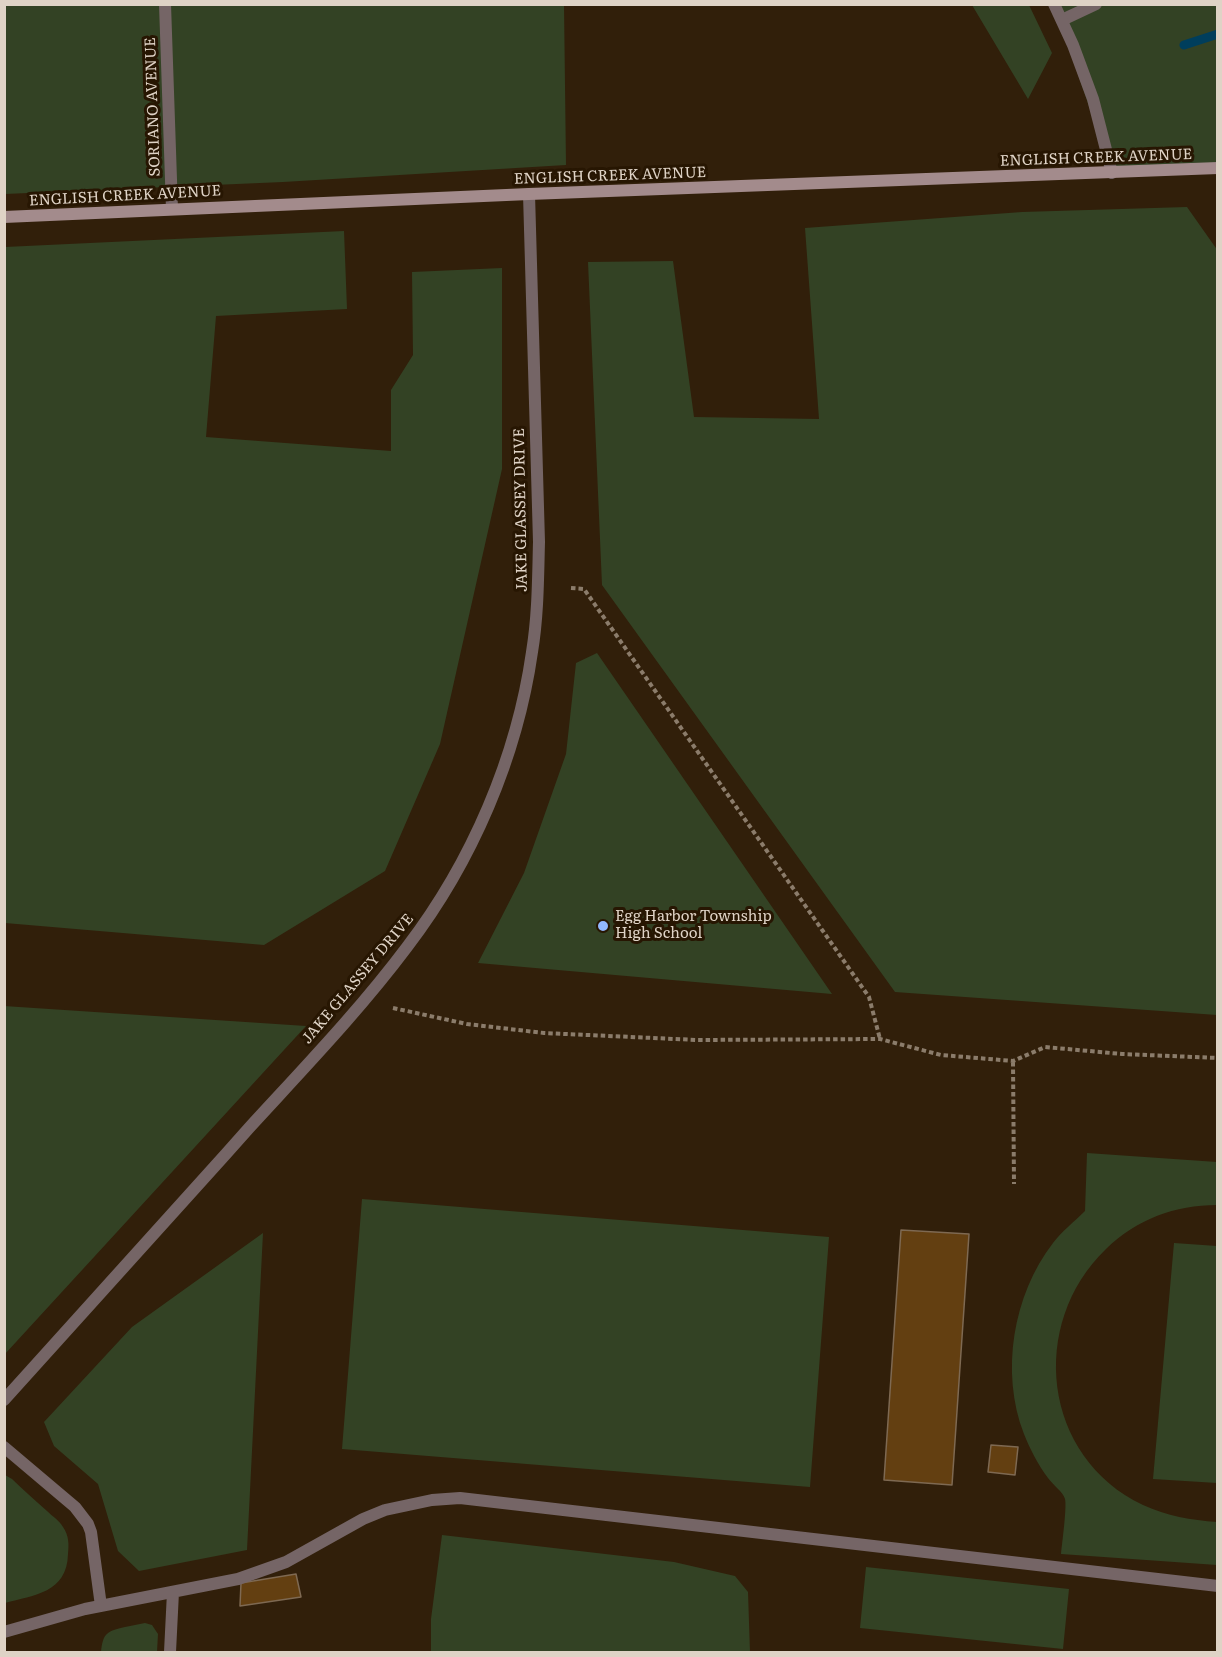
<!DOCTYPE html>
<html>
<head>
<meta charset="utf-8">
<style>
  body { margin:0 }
  #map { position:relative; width:1222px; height:1657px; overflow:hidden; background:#311f0a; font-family:Literata,serif }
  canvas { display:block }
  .frame { position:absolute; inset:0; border:6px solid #dfd3c6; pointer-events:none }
</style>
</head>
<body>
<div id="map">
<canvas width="1222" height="1657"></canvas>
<div class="frame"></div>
</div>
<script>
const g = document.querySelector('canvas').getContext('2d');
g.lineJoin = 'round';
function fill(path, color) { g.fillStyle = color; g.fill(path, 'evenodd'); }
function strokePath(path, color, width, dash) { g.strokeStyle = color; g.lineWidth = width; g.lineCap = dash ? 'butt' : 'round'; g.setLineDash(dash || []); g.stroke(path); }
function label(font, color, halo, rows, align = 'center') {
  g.font = font + ' Literata,serif'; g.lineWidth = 6; g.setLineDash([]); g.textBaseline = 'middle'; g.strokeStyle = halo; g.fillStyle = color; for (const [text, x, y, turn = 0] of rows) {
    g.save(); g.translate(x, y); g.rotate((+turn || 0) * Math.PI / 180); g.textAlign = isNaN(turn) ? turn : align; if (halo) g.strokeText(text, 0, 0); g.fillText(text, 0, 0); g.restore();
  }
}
fill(new Path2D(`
  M4 5H564L566 165 283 182 5 194Z
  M1029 5 1052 53 1028 99 972 5Z
  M1054 5H1217V168L1112 173Z
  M1187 207 1218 251 1217 1015 895 992 602 585 588 262 673 261 694 417 819 419 805 228 1022 212Z
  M344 231 347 309 216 316 206 437 391 451V390L413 355 412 272 502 268V469L440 744 385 871 264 945 5 923V247Z
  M597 653 832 994 478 963 524 873 566 754 576 663Z
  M4 1006 306 1026 5 1354H4Z
  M1087 1153 1217 1162V1205C1175 1205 1137 1219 1106 1249 1028 1324 1042 1457 1143 1505 1167 1516 1191 1520 1217 1522V1565L1061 1554C1062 1544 1067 1507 1065 1499 1063 1492 1052 1484 1048 1478 1038 1465 1030 1449 1024 1434 1000 1372 1013 1295 1053 1243 1062 1231 1074 1222 1085 1211Z
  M362 1199 829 1237 810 1487 342 1449Z
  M263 1233 247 1550 139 1571 118 1551 98 1484 54 1446 44 1422 132 1327Z
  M1174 1243 1217 1246V1483L1153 1479Z
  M5 1475 12 1479C23 1490 35 1500 47 1511 52 1516 59 1520 63 1527 69 1536 69 1544 68 1554 67 1593 34 1595 5 1603Z
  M442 1535 674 1562 735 1576 748 1592 750 1652H431V1619Z
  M866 1567 1069 1589 1063 1649 860 1628Z
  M145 1623 152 1625 158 1634 157 1652H101C103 1633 107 1631 125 1627 132 1626 138 1624 145 1623Z`), '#334224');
strokePath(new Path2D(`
  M1184 45 1218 34`), '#003e5c', 9);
const building = new Path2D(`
  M901 1230 969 1234 952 1485 884 1480Z
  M991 1445 1018 1447 1015 1475 988 1472Z
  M296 1574 301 1597 240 1606 241 1583Z`);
fill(building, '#633f11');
strokePath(building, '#7e6952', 1.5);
strokePath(new Path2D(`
  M571 588 584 589 869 997 880 1039
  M393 1008 467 1024 544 1033 697 1040 880 1039 941 1055 1013 1061 1045 1047 1122 1054 1218 1058
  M1013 1062 1014 1184`), '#8b7c6b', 4, [4.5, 3]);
strokePath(new Path2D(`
  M1062 20 1096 4
  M4 1400C86 1309 168 1219 249 1128 303 1069 359 1011 407 947 472 862 517 757 532 652 538 616 538 579 539 542L529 194
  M4 1447 75 1507 88 1524 91 1532 101 1606
  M4 1632 85 1609 238 1579 286 1562 363 1519 385 1510 432 1500 460 1498 1218 1586
  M170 1652 173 1592`), '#756566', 12);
strokePath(new Path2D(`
  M165 4 172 209
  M1054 4 1073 45 1093 99 1112 173`), '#756566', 12);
strokePath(new Path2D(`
  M4 217 529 194 1218 168`), '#a38b8c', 12);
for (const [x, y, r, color] of [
  [603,926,6,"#92b7fd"]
]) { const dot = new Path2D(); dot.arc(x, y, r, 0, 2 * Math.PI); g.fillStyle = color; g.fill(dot); strokePath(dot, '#271602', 2); }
label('15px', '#dfd3c6', '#271602', [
  ["SORIANO AVENUE",153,107,-92],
  ["ENGLISH CREEK AVENUE",1096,158,-2],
  ["ENGLISH CREEK AVENUE",610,176,-2],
  ["ENGLISH CREEK AVENUE",125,196,-3],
  ["JAKE GLASSEY DRIVE",521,510,-91],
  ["JAKE GLASSEY DRIVE",358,979,-50]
]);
label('15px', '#dfd3c6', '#271602', [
  ["Egg Harbor Township",615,917],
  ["High School",615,934]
], 'left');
</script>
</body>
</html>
